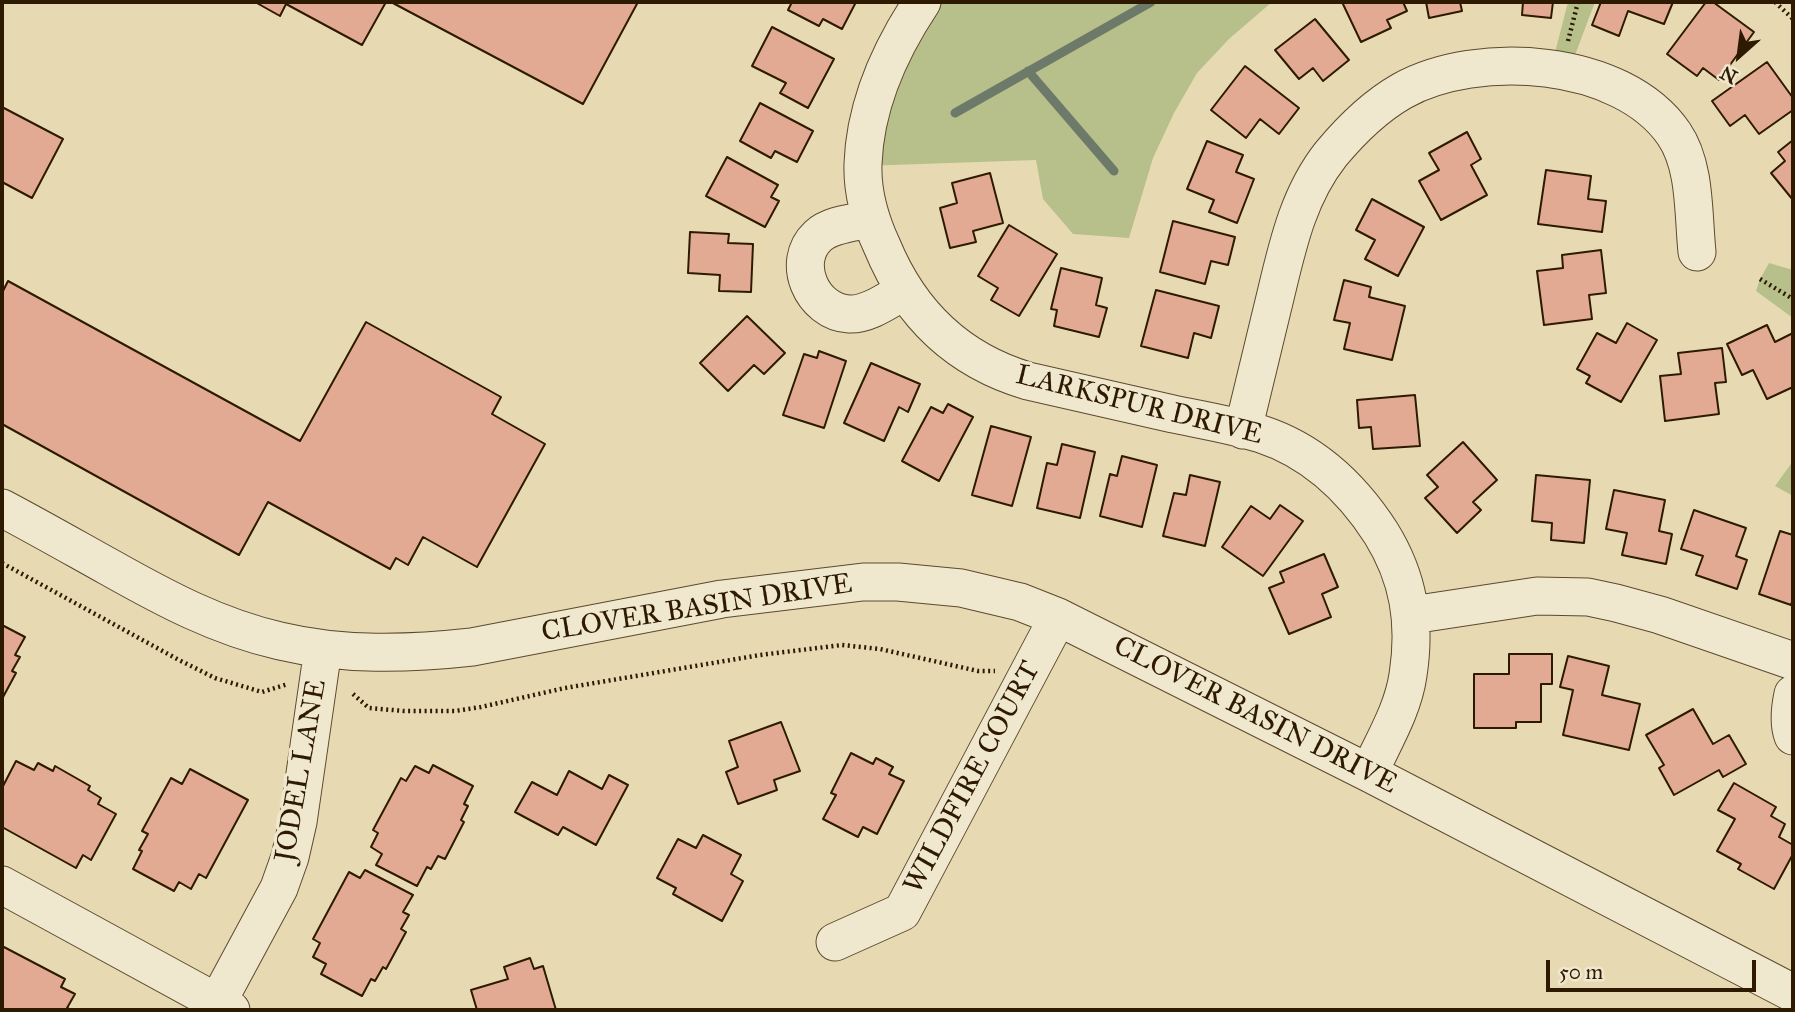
<!DOCTYPE html>
<html>
<head>
<meta charset="utf-8">
<style>
  body { margin:0 }
  #map { position:relative; width:1795px; height:1012px; overflow:hidden; background:#e7dab3; font-family:"IM FELL Great Primer",serif }
  canvas { display:block }
  .frame { position:absolute; inset:0; border:4px solid #2d1a00; pointer-events:none }
  .north { position:absolute; left:1704px; top:21px; width:70px; height:70px; -webkit-text-stroke:5px #efe7ce; paint-order:stroke; rotate:208deg; font-size:19px; font-weight:700; line-height:28px; text-align:center; color:#2d1a00 }
  .north::after { content:''; display:block; margin:auto; width:24px; height:32px; background:#2d1a00; clip-path:polygon(50% 0,100% 100%,50% 72%,0 100%) }
  .scale { position:absolute; left:1546px; top:960px; width:210px; height:32px; box-sizing:border-box; border:4px solid #2d1a00; border-top:0; padding-left:9px; font-size:21px; line-height:24px; white-space:nowrap; color:#2d1a00; -webkit-text-stroke:5px #efe7ce; paint-order:stroke }
</style>
</head>
<body>
<div id="map">
<canvas width="1795" height="1012"></canvas>
<div class="frame"></div>
<div class="north">N</div>
<div class="scale">50 m</div>
</div>
<script>
const g = document.querySelector('canvas').getContext('2d');
g.lineJoin = 'round';
function fill(path, color) { g.fillStyle = color; g.fill(path, 'evenodd'); }
function strokePath(path, color, width, dash) { g.strokeStyle = color; g.lineWidth = width; g.lineCap = dash ? 'butt' : 'round'; g.setLineDash(dash || []); g.stroke(path); }
function label(font, color, halo, rows, align = 'center') {
  g.font = font + ' "IM FELL Great Primer",serif'; g.lineWidth = 7; g.setLineDash([]); g.textBaseline = 'middle'; g.strokeStyle = halo; g.fillStyle = color; for (const [text, x, y, turn = 0] of rows) {
    g.save(); g.translate(x, y); g.rotate((+turn || 0) * Math.PI / 180); g.textAlign = isNaN(turn) ? turn : align; if (halo) g.strokeText(text, 0, 0); g.fillText(text, 0, 0); g.restore();
  }
}
fill(new Path2D(`
  M922 2H1272L1229 39 1197 73 1174 113 1153 158 1129 238 1073 234 1043 199 1036 160 863 166Z
  M1568 2H1595L1569 71 1551 68Z
  M1769 263 1793 270V318L1756 291 1760 279Z
  M1793 461V496L1775 486Z`), '#b7bf8b');
strokePath(new Path2D(`
  M1028 71 1114 171
  M955 113 1151 2`), '#6d7a69', 9);
const building = new Path2D(`
  M255 2H386L362 45 286 4 280 16Z
  M391 2H638L583 104Z
  M792 2H856L842 29 823 19 819 26 788 10Z
  M1342 2H1403L1407 11 1387 20 1391 28 1361 42Z
  M1426 2H1460L1462 11 1429 18Z
  M1523 2H1553L1551 18 1522 15Z
  M1601 2H1673L1664 24 1628 11 1619 36 1592 25Z
  M1706 2H1713L1754 32 1719 80 1703 68 1697 76 1667 54Z
  M1315 19 1349 60 1323 81 1313 68 1299 79 1275 50Z
  M772 27 834 59 808 108 780 93 786 83 752 66Z
  M1767 62 1793 98V110L1759 134 1745 115 1730 126 1712 101Z
  M1245 66 1299 108 1279 134 1260 119 1246 138 1211 110Z
  M760 103 813 131 797 162 775 151 771 158 740 141Z
  M2 107 63 139 32 198 2 182Z
  M1467 132 1481 159 1471 165 1487 195 1441 220 1419 181 1439 170 1429 153Z
  M1793 140V200L1771 173 1785 161 1778 152Z
  M1207 141 1243 155 1236 172 1254 179 1237 223 1209 212 1214 200 1187 189Z
  M727 157 778 185 771 197 779 201 765 227 706 196Z
  M1546 170 1591 176 1588 199 1606 201 1602 232 1538 224Z
  M990 173 1003 223 973 231 976 242 950 248 940 208 957 203 952 183Z
  M1372 199 1424 227 1398 276 1365 259 1375 240 1356 230Z
  M1173 221 1235 237 1228 265 1211 261 1205 284 1160 272Z
  M1009 225 1057 254 1019 316 991 300 998 288 978 276Z
  M690 232 729 234 728 243 753 244 751 292 719 291 720 275 688 273Z
  M1601 250 1606 293 1589 295 1592 319 1544 325 1537 271 1563 268 1562 255Z
  M1061 268 1102 278 1096 305 1107 308 1099 337 1054 326 1057 310 1051 309Z
  M1344 280 1371 287 1369 297 1405 306 1392 360 1344 349 1350 323 1334 320Z
  M8 281 300 441 366 322 501 397 492 414 545 444 477 567 423 537 408 565 396 558 390 569 268 502 239 555 2 424V293Z
  M1156 290 1219 306 1211 338 1194 333 1188 358 1141 346Z
  M747 316 785 353 764 374 754 365 728 391 700 363Z
  M1627 323 1657 340 1621 402 1586 383 1590 376 1577 369 1597 333 1616 343Z
  M1767 325 1775 342 1793 333V387L1767 399 1753 370 1742 375 1727 344Z
  M1722 348 1726 382 1715 383 1719 414 1665 421 1660 376 1681 374 1678 353Z
  M819 351 846 361 824 428 783 415 804 354 817 358Z
  M871 363 920 384 908 412 899 407 884 441 844 423Z
  M1415 395 1420 446 1373 449 1371 427 1359 428 1357 400Z
  M948 404 973 417 939 481 902 461 931 407 943 413Z
  M991 426 1031 437 1012 506 972 495Z
  M1463 442 1497 480 1473 502 1481 510 1457 533 1425 498 1438 487 1427 475Z
  M1062 444 1095 452 1080 518 1037 508 1047 463 1057 465Z
  M1122 456 1157 465 1142 527 1100 516 1110 474 1117 476Z
  M1190 475 1220 482 1205 546 1163 536 1174 493 1186 495Z
  M1536 475 1590 480 1584 543 1551 540 1552 523 1532 521Z
  M1614 490 1665 500 1659 531 1672 534 1666 564 1622 555 1627 533 1606 529Z
  M1280 505 1303 521 1263 576 1222 547 1251 506 1270 519Z
  M1694 510 1746 528 1736 556 1747 560 1737 589 1696 575 1703 556 1681 549Z
  M1780 531 1793 535V599L1791 605 1759 594Z
  M1324 554 1338 587 1322 594 1331 617 1289 634 1269 588 1284 582 1280 572Z
  M2 625 25 637 15 655 20 657 12 671 16 673 2 699Z
  M1509 654H1552V684H1541V722H1516V728H1474V674H1509Z
  M1568 656 1609 666 1602 695 1640 704 1629 750 1563 735 1573 690 1560 687Z
  M1693 709 1713 744 1729 735 1746 764 1723 777 1719 770 1674 795 1659 768 1664 765 1646 735Z
  M781 722 800 771 774 780 777 790 738 804 726 772 738 767 729 741Z
  M851 753 873 764 876 758 893 767 889 774 904 781 877 834 863 827 858 837 823 819 836 795 831 793Z
  M16 761 34 770 38 763 53 771 55 766 90 786 88 790 101 798 98 804 116 814 91 860 83 855 76 868 2 827V788Z
  M433 765 473 786 464 804 468 806 461 820 464 822 445 859 438 856 431 869 427 867 417 886 376 865 382 854 371 847 378 833 373 830 401 778 406 781 415 766 429 773Z
  M190 769 248 800 206 878 199 874 191 889 179 882 174 891 133 869 142 851 139 850 148 834 142 831 171 778 182 784Z
  M569 771 602 789 609 775 628 785 596 845 563 827 558 835 515 812 532 782 557 795Z
  M1734 783 1776 807 1771 816 1785 824 1779 837 1793 845V854L1774 889 1738 869 1741 864 1717 851 1735 819 1718 810Z
  M703 835 741 855 731 874 743 881 722 921 673 894 676 888 657 878 678 839 696 848Z
  M365 870 413 895 403 912 409 915 401 929 406 932 386 969 383 967 375 981 371 979 362 996 321 974 326 964 313 957 320 943 313 939 349 872 360 878Z
  M2 946 65 979 61 987 75 994 67 1008 72 1010H2Z
  M530 958 534 969 543 966 556 1010H477L471 990 508 979 504 967Z`);
fill(building, '#e2aa93');
strokePath(building, '#2d1a00', 2);
const minor = new Path2D(`
  M922 2C890 50 865 106 863 164 862 193 870 220 882 246 910 314 957 360 1028 381 1077 392 1125 403 1173 414 1202 420 1233 425 1261 434 1313 451 1352 488 1381 533 1409 578 1416 623 1408 675 1403 710 1383 742 1369 773
  M870 219C854 223 831 224 818 236 790 262 812 312 849 314 868 315 888 300 904 291
  M1243 430C1253 388 1263 347 1273 306 1286 253 1296 198 1331 154 1351 130 1374 107 1402 91 1477 49 1622 58 1674 134 1696 166 1693 214 1697 252
  M2 508C38 527 73 547 109 567 164 598 218 627 280 641 343 656 408 654 472 647L722 599 863 582H898L961 588 1020 602 1058 617 1369 773 1793 993
  M1412 615 1537 596 1588 597 1616 603 1660 615 1793 661
  M1793 694C1790 708 1788 723 1793 736
  M2 885 231 1010
  M835 942 902 912 1058 617
  M217 1003 279 888 290 857 298 822 323 649`);
strokePath(minor, '#5c4a2d', 39);
strokePath(new Path2D(`
  M1775 2 1793 19
  M1568 41 1578 2
  M1760 279 1793 299
  M2 563 179 660 215 678 262 692 288 684
  M353 694 369 708 404 711H455L481 707 565 688 760 655 842 645 880 649 978 671H995`), '#2d1a00', 4.5, [2, 3.5]);
strokePath(minor, '#efe7ce', 37);
label('28px', '#2d1a00', '#efe7ce', [
  ["LARKSPUR DRIVE",1139,406,14],
  ["CLOVER BASIN DRIVE",697,609,-9],
  ["CLOVER BASIN DRIVE",1255,716,27],
  ["JODEL LANE",302,771,-80],
  ["WILDFIRE COURT",973,778,-62]
]);
</script>
</body>
</html>
